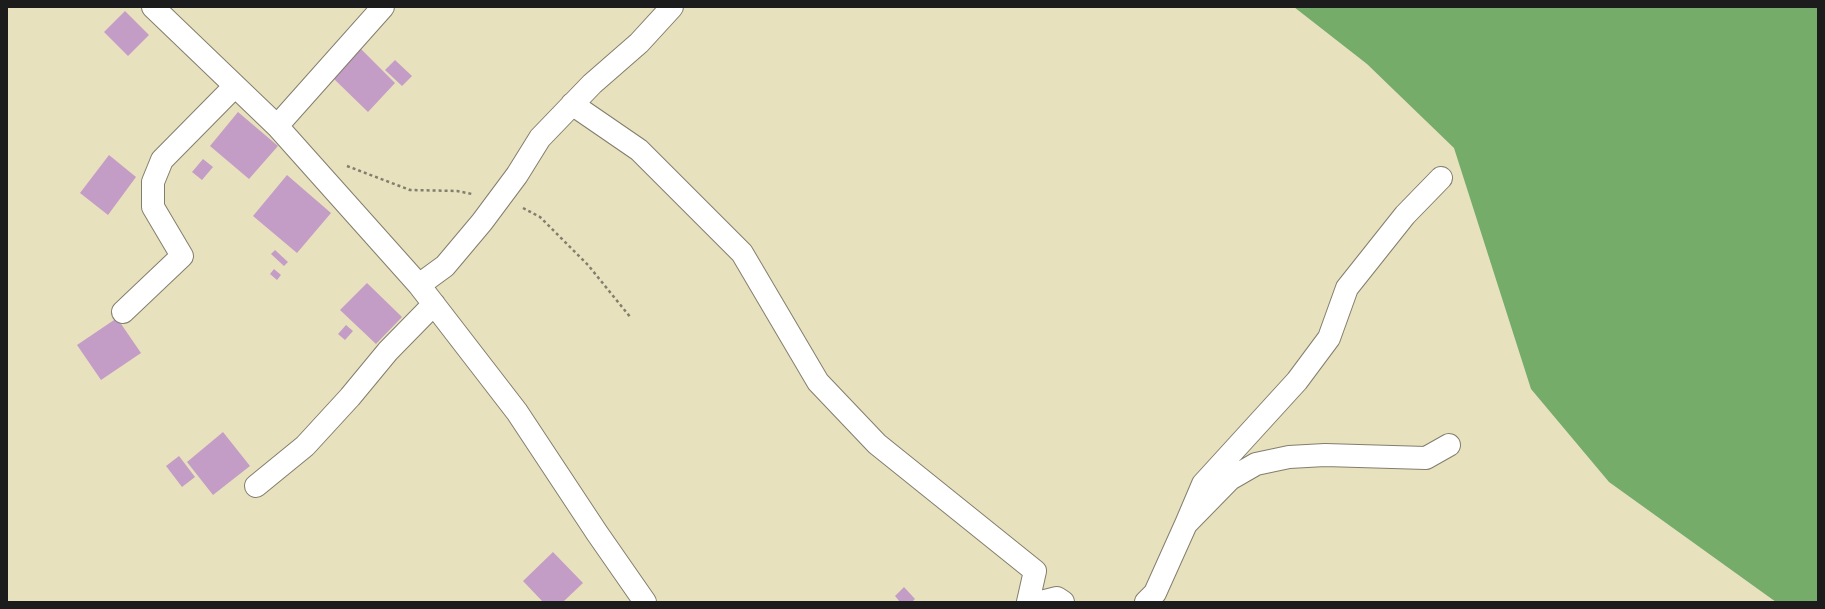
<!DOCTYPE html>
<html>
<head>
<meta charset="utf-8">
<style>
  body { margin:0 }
  #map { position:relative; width:1825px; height:609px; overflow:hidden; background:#e8e1be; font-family:"EB Garamond",serif }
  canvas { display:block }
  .frame { position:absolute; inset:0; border:8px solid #1c1c1c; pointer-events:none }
</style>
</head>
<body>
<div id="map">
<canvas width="1825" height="609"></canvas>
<div class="frame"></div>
</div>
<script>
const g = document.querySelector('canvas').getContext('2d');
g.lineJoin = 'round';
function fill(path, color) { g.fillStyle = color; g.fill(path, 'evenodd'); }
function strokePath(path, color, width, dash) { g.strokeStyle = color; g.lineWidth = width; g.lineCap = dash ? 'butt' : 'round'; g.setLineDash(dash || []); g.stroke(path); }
fill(new Path2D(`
  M1294 7H1818V602H1776L1609 482 1531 389 1454 148 1367 64Z`), '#75ac6a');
fill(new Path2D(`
  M125 11 149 35 128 56 104 32Z
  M361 49 395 83 368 112 333 78Z
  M395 60 412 76 402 86 385 70Z
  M238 112 278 146 249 179 210 146Z
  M109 155 136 177 108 215 80 193Z
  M203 159 213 167 202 180 192 172Z
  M287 175 331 213 297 253 253 216Z
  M275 250 288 262 284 266 271 254Z
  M274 269 281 275 277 280 270 274Z
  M367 283 402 317 376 344 340 310Z
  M117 318 141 353 101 380 77 345Z
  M346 325 353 331 345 340 338 334Z
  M223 432 250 466 213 495 187 462Z
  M179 456 195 477 182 487 166 466Z
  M553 552 583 583 563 602H543L523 581Z
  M904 587 915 599 912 602H900L895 596Z`), '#c39dc5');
const minor = new Path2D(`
  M153 7 277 126 419 285 517 412 597 533 645 602
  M572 104 639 150 742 253 818 382 877 444 1035 571 1028 602
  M277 126 383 7
  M419 285 445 266 482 222 517 175 540 138 592 84 639 43 672 7
  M123 312 182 256 153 207V182L162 160 235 86
  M256 486 305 446 350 397 388 351 434 304
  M1186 524 1203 484 1297 381 1329 338 1347 288 1405 215 1441 178
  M1041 602 1057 598 1063 602
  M1146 602 1155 593 1186 524 1230 479 1256 464 1289 457 1325 455 1426 458 1449 445`);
strokePath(minor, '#827e6d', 24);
strokePath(new Path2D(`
  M347 166 410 190 457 191 472 194
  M523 208 540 217 588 265 631 318`), '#827e6d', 2.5, [3, 3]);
strokePath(minor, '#fff', 22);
</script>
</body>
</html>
